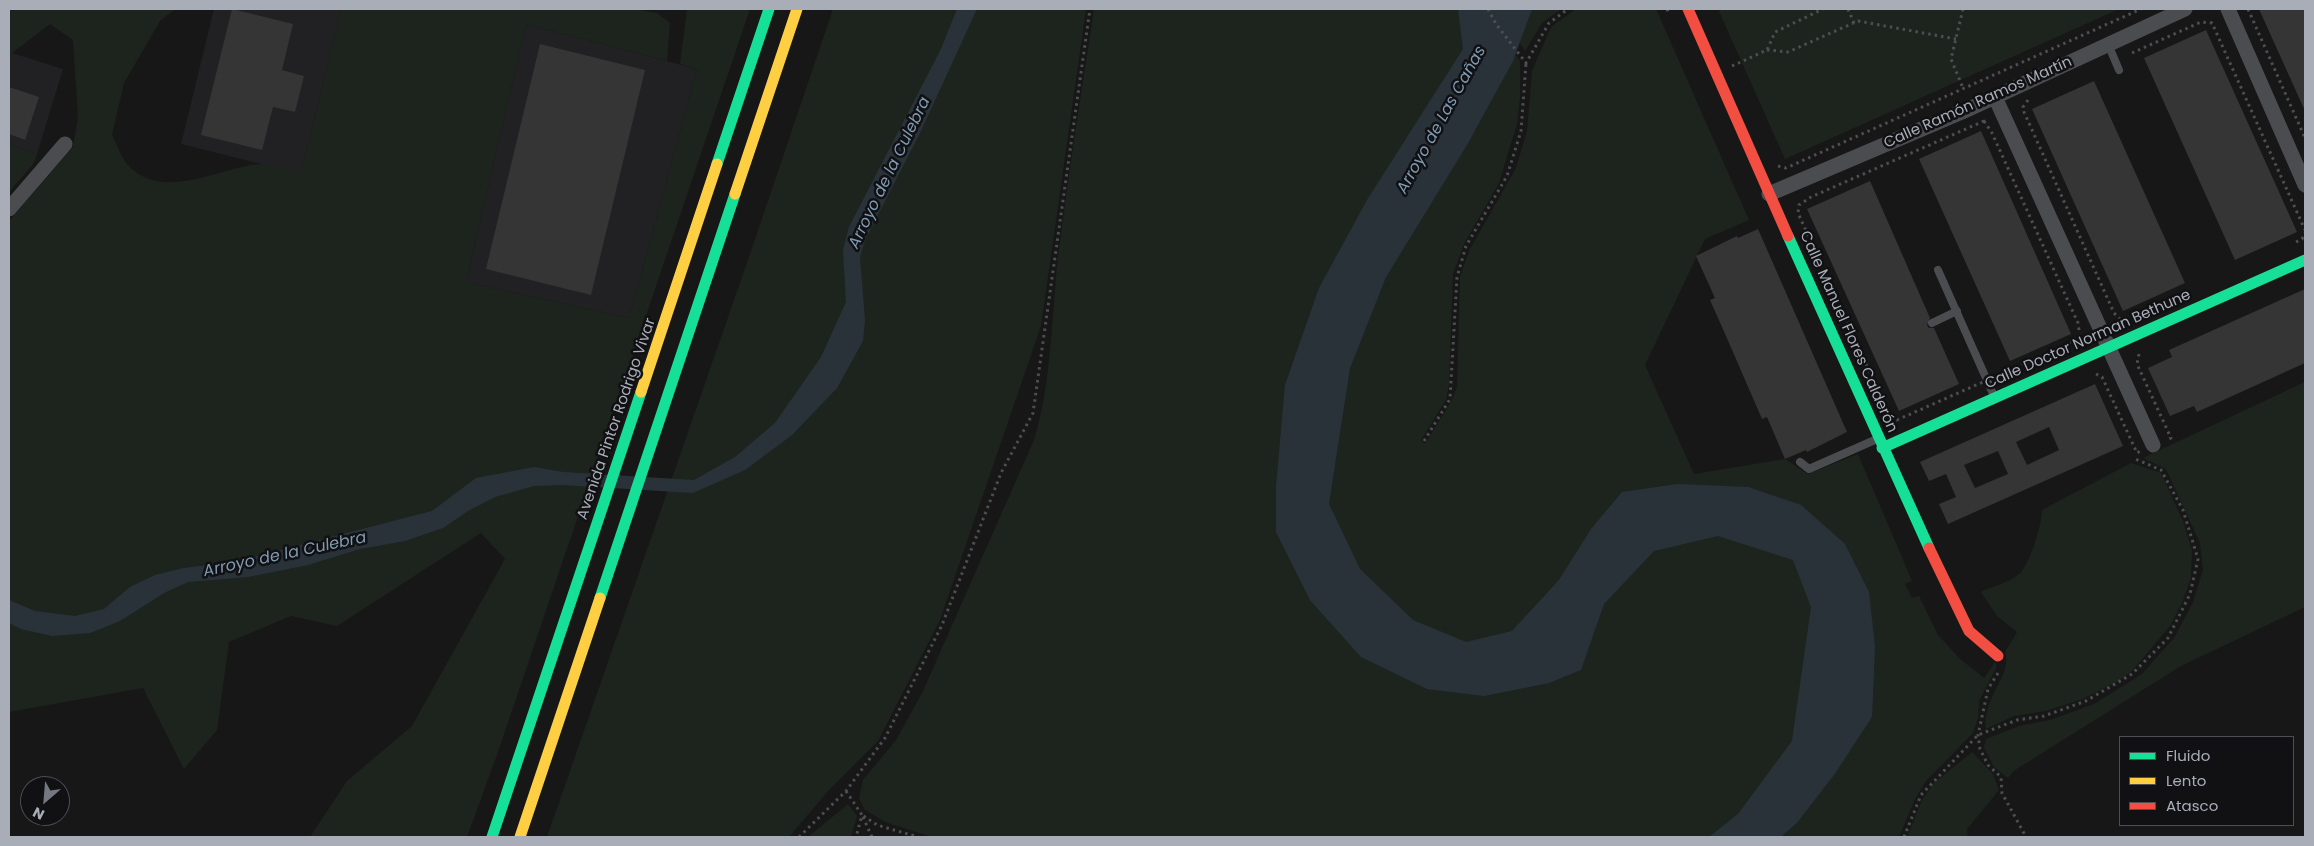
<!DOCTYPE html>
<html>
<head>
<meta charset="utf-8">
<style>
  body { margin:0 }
  #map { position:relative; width:2314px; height:846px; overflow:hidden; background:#171717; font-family:Poppins,sans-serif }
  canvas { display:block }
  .frame { position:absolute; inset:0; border:10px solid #a8adb8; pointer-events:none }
  .legend { position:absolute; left:2119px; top:736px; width:175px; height:90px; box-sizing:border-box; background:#111113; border:1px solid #4d4f55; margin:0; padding:6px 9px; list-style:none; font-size:15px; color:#a8adb8 }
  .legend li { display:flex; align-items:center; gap:10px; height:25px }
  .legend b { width:25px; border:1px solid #4d4f55 }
  .north { position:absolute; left:20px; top:776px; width:50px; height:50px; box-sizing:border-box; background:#111113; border:1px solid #4d4f55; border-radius:50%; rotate:207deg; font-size:14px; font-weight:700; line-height:20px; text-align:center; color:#a8adb8 }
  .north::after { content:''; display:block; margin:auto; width:18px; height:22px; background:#757880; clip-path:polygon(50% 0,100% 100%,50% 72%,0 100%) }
</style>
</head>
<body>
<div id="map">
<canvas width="2314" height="846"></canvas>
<div class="frame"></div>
<ul class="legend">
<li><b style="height:6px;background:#16e098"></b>Fluido</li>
<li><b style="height:6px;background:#ffcf43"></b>Lento</li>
<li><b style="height:6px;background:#f24e42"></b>Atasco</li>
</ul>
<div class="north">N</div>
</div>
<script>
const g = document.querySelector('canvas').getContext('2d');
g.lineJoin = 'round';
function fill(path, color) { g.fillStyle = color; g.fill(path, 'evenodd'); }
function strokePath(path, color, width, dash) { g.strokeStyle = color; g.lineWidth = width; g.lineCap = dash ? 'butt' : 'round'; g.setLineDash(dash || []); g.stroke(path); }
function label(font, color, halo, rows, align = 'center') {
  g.font = font + ' Poppins,sans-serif'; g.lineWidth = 5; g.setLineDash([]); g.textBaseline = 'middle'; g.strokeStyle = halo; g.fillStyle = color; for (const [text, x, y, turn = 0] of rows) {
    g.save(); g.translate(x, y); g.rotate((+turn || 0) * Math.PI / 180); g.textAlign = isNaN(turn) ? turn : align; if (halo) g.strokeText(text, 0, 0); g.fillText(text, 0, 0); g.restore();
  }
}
fill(new Path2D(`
  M214 9H341L301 174 181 144Z
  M526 24 697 69 629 318 466 282Z
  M9 52 63 69 37 154 9 145Z`), '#212123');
fill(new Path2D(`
  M9 9H175L160 21 124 83 112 135C117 144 121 158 128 165 163 203 219 167 260 164 272 163 289 171 301 174L341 9H635L657 13 670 23 667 61 526 24 466 282 629 318 697 69 680 64 687 9H750L498 752 467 837H310L347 781 412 726 505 559 481 533 337 626 291 616 229 642 217 730 184 769 143 688 9 712V221L73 147 78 117 73 40 50 24 12 53 9 52Z
  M833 9H1086L1041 326 940 620 878 741 829 790 789 837H547L749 257Z
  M1094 9H1484L1520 61V98L1517 124 1499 183 1464 244 1453 274 1449 384 1446 400 1421 440 1425 444 1452 400 1457 387 1460 277 1470 249 1516 168 1527 131 1532 71 1551 27 1576 9H1656L1749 220 1705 239 1645 365 1694 474 1785 459 1808 474 1858 454 1912 581 1905 584 1912 598 1919 596 1938 635 1959 658 1984 678 1996 661V668L1979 701 1978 718 1973 733 1926 781 1915 799 1899 837H1781L1797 823 1833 776 1746 837H932L885 822 864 809 859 798 863 780 896 740 923 691 1034 440C1053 377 1051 313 1059 249 1069 169 1082 89 1094 9Z
  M1496 9H1561L1542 23 1525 51Z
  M1718 9H2119L1785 159Z
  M9 145 37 154 34 163 9 192Z
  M2305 382V607L2181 666 2015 770 2008 778 1994 767 1984 747 1986 739 2019 726 2050 720 2094 704 2142 674 2174 638 2193 602 2203 570 2200 543 2166 469 2143 458Z
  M2131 463 2161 473 2183 521 2192 550 2191 578 2182 603 2170 626 2132 671 2118 681 2083 699 2046 711 2014 716 1986 729C1982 697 2013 675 2005 652L2017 632 1997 616 1981 592C1993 586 2011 582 2020 573 2030 564 2042 524 2042 510Z
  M1972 752 1993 774 1999 790 1967 829 1968 837H1907L1922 800 1934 783Z
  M848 804 857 816 851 837H808Z`), '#1d241e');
fill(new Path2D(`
  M957 9H977L920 133 865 240 860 257 865 320 863 341 837 388 792 435 745 470 693 493 563 485 534 486 495 497 468 511 443 528 405 541 360 549 308 565 248 577 188 582 164 593 120 621 90 633 52 636 21 629 9 623V600L35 611 75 616 104 609 130 587 155 575 184 568 234 562 432 511 476 478 534 467 563 472 694 480 735 457 775 423 821 357 846 302 843 250 849 227 941 49Z
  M1458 9H1532L1513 61 1467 145 1386 277 1350 368 1329 504 1360 569 1413 620 1466 642 1512 631 1559 580 1591 529 1622 492 1678 484 1748 487 1801 505 1845 544 1869 592 1875 647 1872 717 1834 775 1797 823 1781 837H1709L1738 814 1792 741 1811 607 1793 560 1718 536 1654 551 1604 604 1581 670 1549 683 1484 696 1427 689 1361 657 1310 600 1276 532V487L1285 385 1319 288 1367 200 1463 49Z`), '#2a3239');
fill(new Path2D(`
  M232 9 293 24 282 70 304 76 295 112 273 107 262 150 201 135Z
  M2259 9H2305V111Z
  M2206 30 2297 232 2235 260 2144 58Z
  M540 44 645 70 591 295 486 269Z
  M2094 81 2185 283 2123 311 2032 109Z
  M9 87 39 97 25 140 9 134Z
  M1981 131 2071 334 2010 361 1919 159Z
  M1870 181 1930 318 1927 325 1929 328H1934L1959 384 1899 411 1807 209Z
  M1758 229 1847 432 1807 452 1806 450 1785 459 1767 417 1762 419 1726 336 1710 300 1715 298 1696 256 1737 236 1738 238Z
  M2305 289V363L2197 412 2194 406 2170 416 2148 368 2172 357 2169 350Z
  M2095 384 2123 446 1948 524 1939 504 1956 497 1946 474 1929 481 1920 462ZM2049 427 2059 450 2027 465 2016 442ZM1998 451 2008 474 1975 488 1964 465Z`), '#353536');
strokePath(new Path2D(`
  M1488 9 1496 24 1526 63 1549 23 1568 9
  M1667 9 1669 15
  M1848 9 1854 23
  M1963 9 1951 59 1963 88
  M2248 9 2305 138
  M1767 50 1788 52 1858 21 1956 39
  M2132 53 2201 22 2212 23 2305 230
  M1732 66 1767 50 1775 32 1823 9
  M2028 100 2023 107 2024 112 2114 313 2120 319 2126 318
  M1984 121 1992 133 2078 323 2080 336 2069 344 1897 420 1888 413 1798 213 1799 205 1811 197Z
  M1778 166 1786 168 2141 9
  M2296 242 2302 239 2305 233
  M2139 354 2137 364 2171 438 2167 440
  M2096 374 2102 377 2137 453 2140 451
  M1424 441 1450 399 1457 277 1466 246 1507 176 1521 131 1526 63
  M1998 673 1988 689 1978 735 1980 749 1988 765 2001 777 2002 793 2026 837
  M846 791 862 815 856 837
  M799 837 846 791 885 738 942 625 1001 473 1033 413 1090 9
  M872 837 862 815 877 825 918 837
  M1904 837 1921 795 1978 735 2017 720 2044 716 2086 701 2132 674 2168 638 2190 594 2198 559 2183 510 2161 470 2133 458`), '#4d4e52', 3, [2.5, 4]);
strokePath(new Path2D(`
  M2108 44 2119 70
  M1938 270 1994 396
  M1932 323 1957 311
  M1800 462 1809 469 1877 439`), '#4b4c50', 8);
strokePath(new Path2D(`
  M2228 9 2305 185
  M1995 97 2153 445
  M1769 194 1971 108 2185 9
  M9 209 65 144`), '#4b4c50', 15);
strokePath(new Path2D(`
  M717 164 769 9
  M1788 236 1929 548
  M1882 448 2305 260
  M600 598 735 194
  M492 837 641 392`), '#16e098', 11);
strokePath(new Path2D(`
  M735 194 797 9
  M641 392 717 164
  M520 837 600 598`), '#ffcf43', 11);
strokePath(new Path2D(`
  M1688 9 1788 236
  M1929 548 1969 631 1998 656`), '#f24e42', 11);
label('15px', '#a8adb8', '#111113', [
  ["Calle Ramón Ramos Martín",1978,103,-24],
  ["Calle Manuel Flores Calderón",1848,332,66],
  ["Calle Doctor Norman Bethune",2088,340,-24],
  ["Avenida Pintor Rodrigo Vivar",617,419,-71]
]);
label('italic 16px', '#7f9bb3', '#111113', [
  ["Arroyo de Las Cañas",1442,120,-61],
  ["Arroyo de la Culebra",890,173,-64],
  ["Arroyo de la Culebra",285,555,-12]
]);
</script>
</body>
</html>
